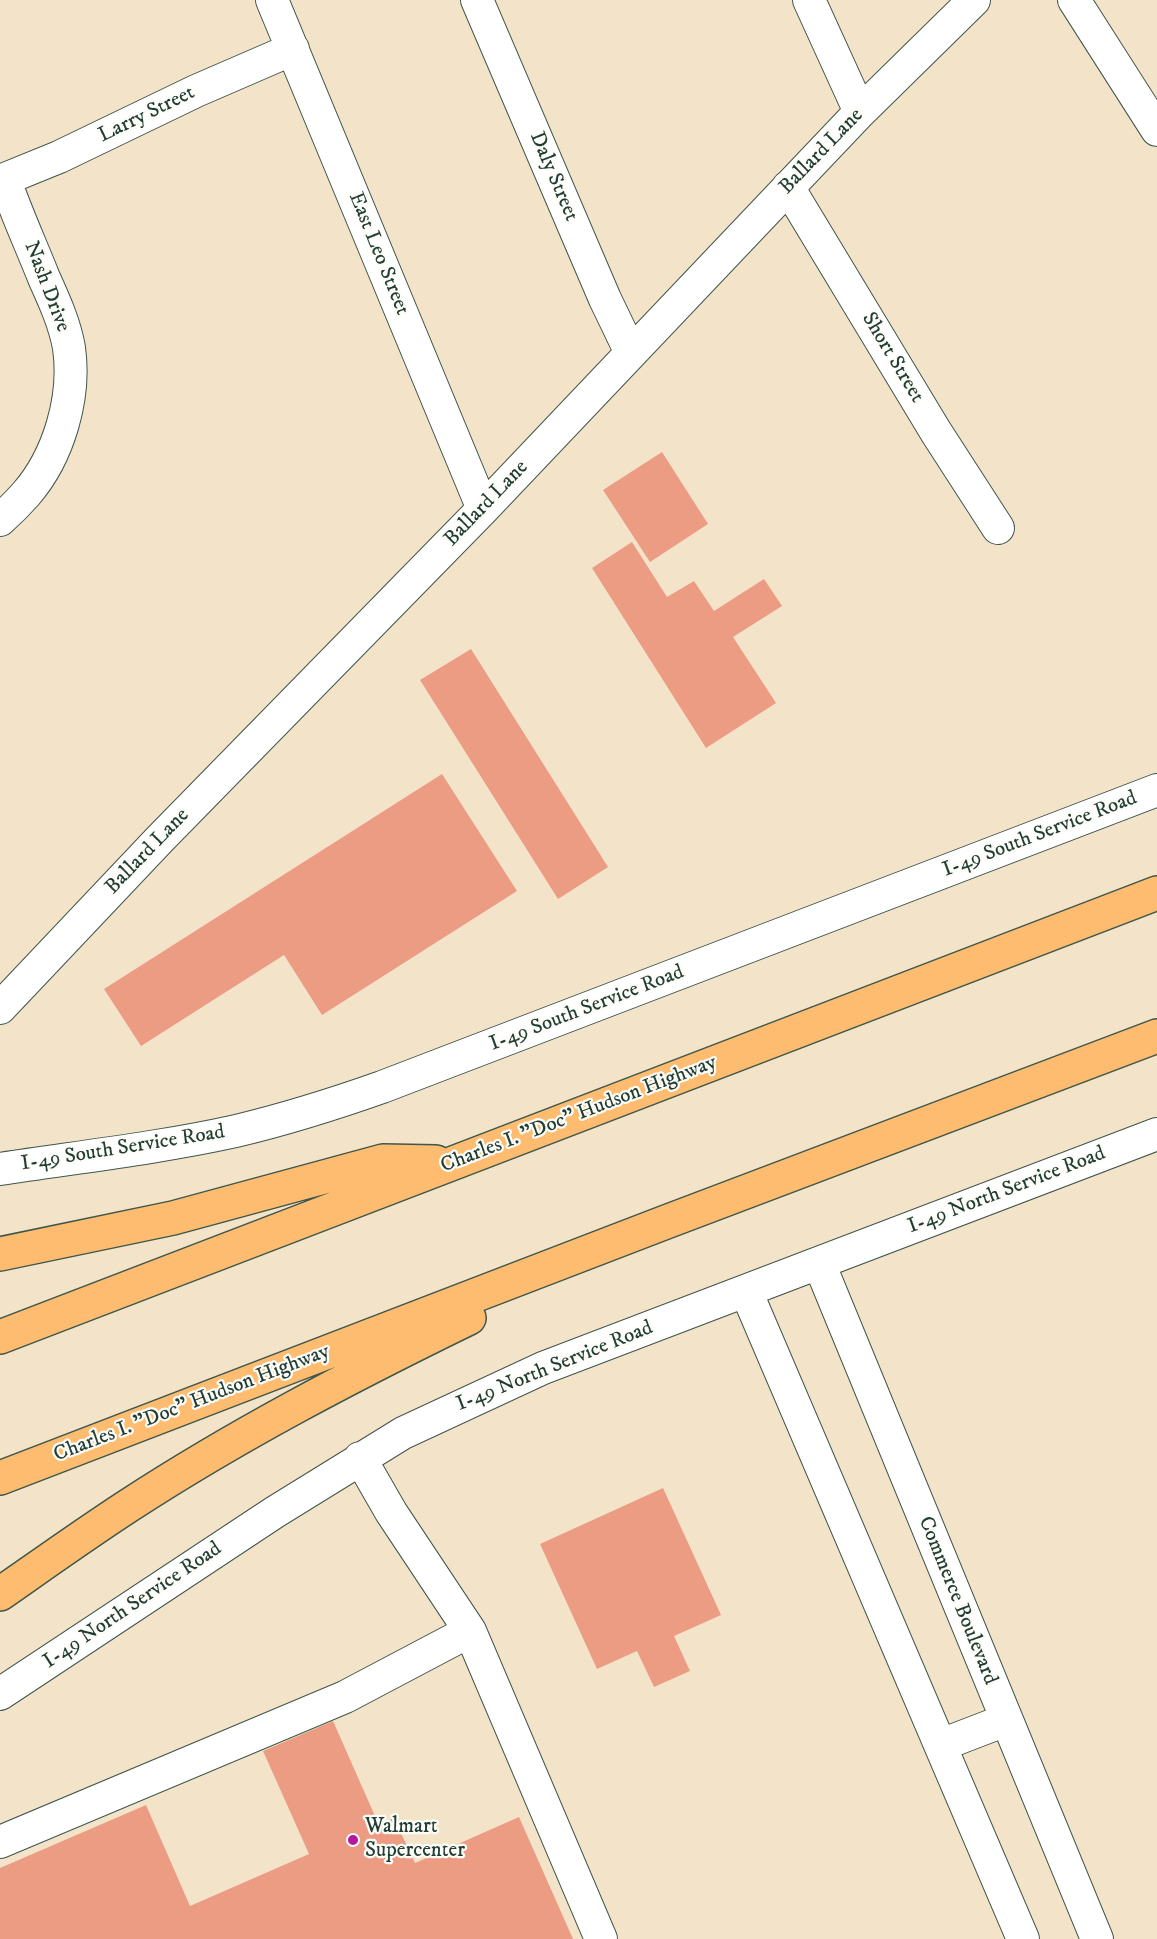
<!DOCTYPE html>
<html>
<head>
<meta charset="utf-8">
<style>
  body { margin:0 }
  canvas { display:block; background:#f3e3c9 }
</style>
</head>
<body>
<canvas width="1157" height="1939"></canvas>
<script>
const g = document.querySelector('canvas').getContext('2d');
g.lineJoin = 'round';
function fill(path, color) { g.fillStyle = color; g.fill(path, 'evenodd'); }
function strokePath(path, color, width, dash) { g.strokeStyle = color; g.lineWidth = width; g.lineCap = dash ? 'butt' : 'round'; g.setLineDash(dash || []); g.stroke(path); }
function label(font, color, halo, rows, align = 'center') {
  g.font = font + ' "IM FELL DW Pica",serif'; g.lineWidth = 4.5; g.setLineDash([]); g.textBaseline = 'middle'; g.strokeStyle = halo; g.fillStyle = color; for (const [text, x, y, turn = 0] of rows) {
    g.save(); g.translate(x, y); g.rotate((+turn || 0) * Math.PI / 180); g.textAlign = isNaN(turn) ? turn : align; if (halo) g.strokeText(text, 0, 0); g.fillText(text, 0, 0); g.restore();
  }
}
fill(new Path2D(`
  M662 452 708 524 650 562 603 490Z
  M632 542 667 597 694 581 714 611 764 579 782 606 733 637 776 703 706 748 592 568Z
  M471 649 608 867 558 899 420 680Z
  M442 774 517 891 322 1015 284 955 141 1046 104 989Z
  M663 1488 721 1615 674 1636 690 1671 654 1687 637 1651 597 1669 540 1544Z
  M333 1721 379 1825 394 1818 415 1863 519 1817 573 1939H0V1868L146 1805 190 1906 309 1854 263 1751Z`), '#ed9c84');
const minor = new Path2D(`
  M272 0 483 509
  M477 0 605 299 631 353
  M809 0 860 112
  M1074 0 1157 130
  M0 181 59 157 196 91 293 49
  M788 187 936 432 998 528
  M0 520C9 512 18 503 26 494 59 456 76 397 69 348 65 324 54 300 44 278 31 245 16 213 5 180
  M0 1008 159 840 483 509 860 112 974 0
  M0 1169C79 1157 159 1148 236 1131 286 1119 334 1104 382 1087L1157 790
  M819 1263 1097 1939
  M746 1291 1023 1939
  M360 1458 391 1512 470 1631 601 1939
  M0 1694 275 1512 403 1433 543 1368 1157 1134
  M941 1745 1006 1720
  M0 1842 345 1697 470 1631`);
const highway = new Path2D(`
  M0 1254 173 1218 383 1161 436 1162
  M0 1337 1157 893
  M0 1478 666 1222 1157 1036
  M0 1594C43 1564 85 1534 128 1506 237 1435 352 1375 469 1318`);
strokePath(minor, '#3f564a', 34);
strokePath(highway, '#3f564a', 36);
strokePath(minor, '#fff', 32);
strokePath(highway, '#fdbc6f', 33);
for (const [x, y, r, color] of [
  [353,1840,6,"#b5179e"]
]) { const dot = new Path2D(); dot.arc(x, y, r, 0, 2 * Math.PI); g.fillStyle = color; g.fill(dot); strokePath(dot, '#fdfcf7', 2); }
label('21px', '#1f3d34', '#fdfcf7', [
  ["Larry Street",147,115,-26],
  ["Ballard Lane",822,152,-46],
  ["Daly Street",553,177,67],
  ["East Leo Street",378,254,68],
  ["Nash Drive",46,287,69],
  ["Short Street",892,358,59],
  ["Ballard Lane",487,504,-46],
  ["I-49 South Service Road",1040,835,-21],
  ["Ballard Lane",148,852,-46],
  ["I-49 South Service Road",587,1009,-21],
  ["Charles I. \"Doc\" Hudson Highway",579,1115,-21],
  ["I-49 South Service Road",123,1149,-9],
  ["I-49 North Service Road",1007,1191,-21],
  ["I-49 North Service Road",555,1367,-22],
  ["Charles I. \"Doc\" Hudson Highway",192,1404,-21],
  ["Commerce Boulevard",957,1601,68],
  ["I-49 North Service Road",133,1606,-34]
]);
label('21px', '#1f3d34', '#fdfcf7', [
  ["Walmart",365,1828],
  ["Supercenter",365,1852]
], 'left');
</script>
</body>
</html>
